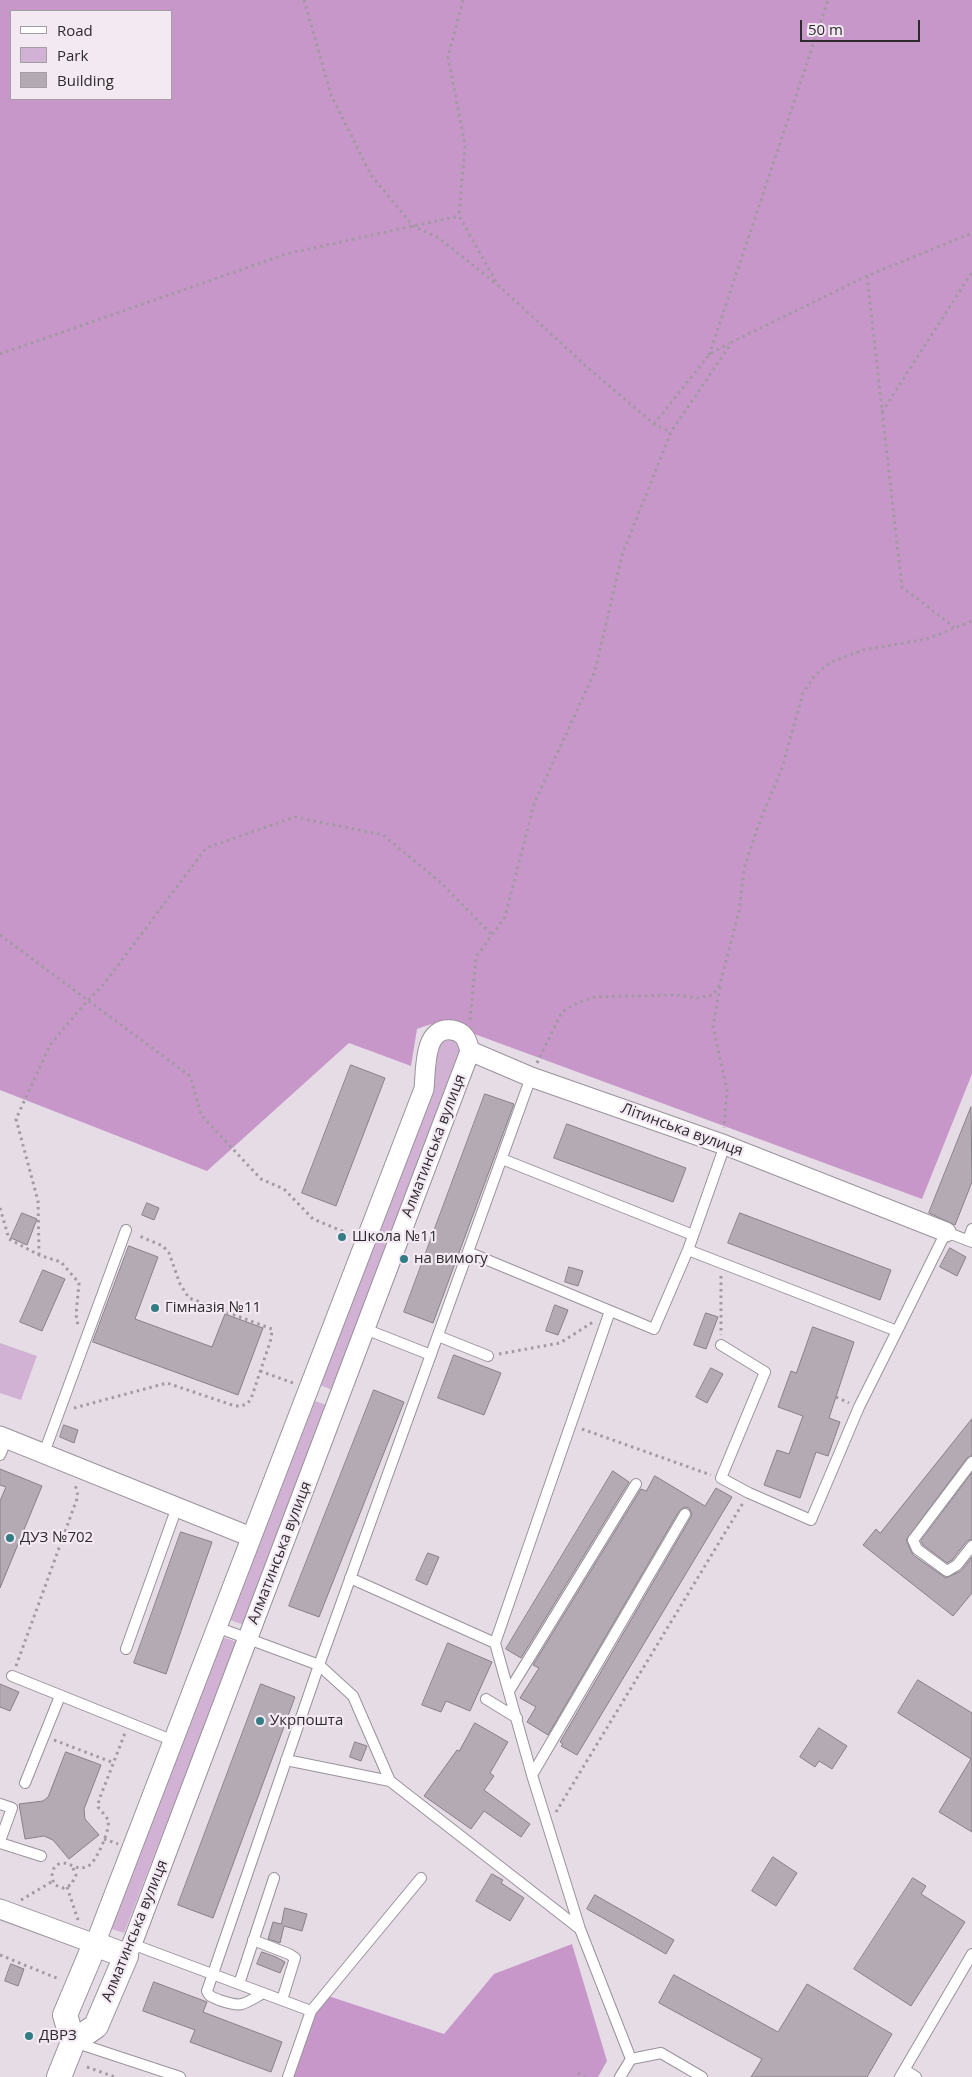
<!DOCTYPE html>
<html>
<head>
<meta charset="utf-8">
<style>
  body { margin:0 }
  #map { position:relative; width:972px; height:2077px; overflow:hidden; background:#e5dce6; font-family:"Open Sans",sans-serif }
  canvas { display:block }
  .legend { position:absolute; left:10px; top:10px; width:162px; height:90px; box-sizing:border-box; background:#f3e9f3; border:1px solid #a49da4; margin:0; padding:6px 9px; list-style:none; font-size:15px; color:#2e2b2e }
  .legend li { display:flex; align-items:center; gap:10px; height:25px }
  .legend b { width:25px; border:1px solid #a49da4 }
  .scale { position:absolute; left:800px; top:20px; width:120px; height:22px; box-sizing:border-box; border:2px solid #2e2b2e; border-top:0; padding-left:6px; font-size:15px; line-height:18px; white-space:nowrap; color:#2e2b2e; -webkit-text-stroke:4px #f3e9f3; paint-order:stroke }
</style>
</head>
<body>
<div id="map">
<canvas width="972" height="2077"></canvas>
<ul class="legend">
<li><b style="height:6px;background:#fff"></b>Road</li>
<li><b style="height:14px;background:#d2b2d4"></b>Park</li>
<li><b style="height:14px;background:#b3aab3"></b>Building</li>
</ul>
<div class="scale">50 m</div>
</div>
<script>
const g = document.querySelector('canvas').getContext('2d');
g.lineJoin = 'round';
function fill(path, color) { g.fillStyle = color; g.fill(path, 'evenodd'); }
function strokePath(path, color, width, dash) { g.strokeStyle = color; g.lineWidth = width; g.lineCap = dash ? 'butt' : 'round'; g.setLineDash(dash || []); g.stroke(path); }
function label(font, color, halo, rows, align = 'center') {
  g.font = font + ' "Open Sans",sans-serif'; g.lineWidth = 4.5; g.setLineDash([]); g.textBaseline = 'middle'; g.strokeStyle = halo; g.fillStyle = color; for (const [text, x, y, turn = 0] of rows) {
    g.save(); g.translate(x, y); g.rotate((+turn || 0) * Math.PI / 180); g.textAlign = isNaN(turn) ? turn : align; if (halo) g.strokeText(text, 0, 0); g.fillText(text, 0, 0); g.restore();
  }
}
fill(new Path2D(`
  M449 1036 459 1040 462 1048 335 1391 320 1385 433 1054 439 1044Z
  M0 1343 37 1356 21 1400 0 1393Z
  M315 1401 329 1406 244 1625 230 1620Z
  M222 1637 237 1642 124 1933 109 1928Z`), '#d2b2d4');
fill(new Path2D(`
  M0 0H972V1074L922 1199 469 1032C450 1020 437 1021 417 1029L411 1066 349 1043 207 1171 0 1090ZM11 11H171V99H11Z
  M572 1944 607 2061 598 2077H294L322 1994 444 2034 494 1974Z`), '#c897ca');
const building = new Path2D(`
  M351 1065 385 1078 336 1206 302 1193Z
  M485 1094 514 1104 433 1323 404 1312Z
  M971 1107 972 1182 955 1225 929 1213Z
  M567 1124 686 1168 673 1202 554 1158Z
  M147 1203 159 1208 154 1220 142 1215Z
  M22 1213 37 1219 27 1245 11 1238Z
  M740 1213 891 1270 880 1300 728 1243Z
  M129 1246 158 1257 135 1319 212 1347 225 1314 263 1328 238 1395 93 1342Z
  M950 1248 966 1257 957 1276 940 1267Z
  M569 1267 583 1271 578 1286 565 1282Z
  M43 1270 65 1279 42 1331 20 1322Z
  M555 1305 568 1310 558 1335 546 1331Z
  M706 1313 718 1317 706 1349 694 1345Z
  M813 1327 854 1342 829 1418 840 1422 828 1456 816 1452 800 1498 764 1485 777 1450 789 1454 803 1416 778 1407 791 1371 796 1373Z
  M454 1355 501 1373 484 1415 438 1398Z
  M711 1368 723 1374 707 1403 696 1397Z
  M374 1390 404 1402 319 1617 289 1606Z
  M972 1419V1455L967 1458 906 1540 913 1555 946 1578 961 1571 972 1557V1593L953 1616 863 1545 876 1529 880 1533Z
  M64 1425 78 1430 74 1443 60 1437Z
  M0 1469 42 1486 0 1588V1501L6 1487 0 1485Z
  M613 1471 629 1482 521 1658 506 1649Z
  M972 1473V1539L967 1541 952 1560 947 1563 923 1545 921 1541Z
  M655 1476 705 1506 716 1488 732 1497 577 1755 561 1746 563 1744 560 1742 691 1517 692 1514 689 1508 685 1507 679 1511 548 1735 527 1722 536 1707 520 1698 539 1668 533 1665 641 1489 646 1491Z
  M181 1532 212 1542 166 1674 134 1663Z
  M428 1553 439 1557 427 1585 416 1580Z
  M448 1643 492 1662 470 1711 446 1701 441 1712 422 1705Z
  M918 1680 972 1713V1832L939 1812 971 1759 898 1713Z
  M0 1684 19 1692 10 1711 0 1707Z
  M261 1684 295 1697 213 1918 178 1905Z
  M475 1723 508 1742 490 1773 494 1776 484 1790 530 1824 521 1837 484 1811 471 1829 424 1796 457 1750 459 1751Z
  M819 1728 847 1746 832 1769 819 1761 815 1767 800 1757Z
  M355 1742 367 1746 361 1761 350 1757Z
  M66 1752 101 1765 84 1809 85 1819 99 1835 69 1859 53 1840 44 1836 25 1839 19 1804 43 1801 48 1797Z
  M773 1857 797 1873 776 1906 752 1891Z
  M492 1874 503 1880 501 1883 524 1898 510 1921 476 1901Z
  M913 1878 926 1886 921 1894 965 1922 911 2006 854 1969Z
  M595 1895 674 1940 666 1954 587 1909Z
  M285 1908 307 1914 302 1931 284 1926 280 1943 268 1939 273 1922 281 1924Z
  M262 1952 276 1957 285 1962 280 1973 257 1964Z
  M11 1964 24 1969 18 1986 5 1981Z
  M674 1975 778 2032 807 1984 892 2034 867 2077H751L762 2059 659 2003Z
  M154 1982 207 2002 203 2012 282 2042 271 2072 190 2042 195 2030 143 2011Z`);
fill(building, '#b3aab3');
strokePath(building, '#888089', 1);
const service = new Path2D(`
  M502 1159 693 1235
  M968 1240 972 1229
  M688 1250 725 1145
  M468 1252 654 1329 688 1250 897 1331 946 1232 972 1242
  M365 1329 431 1355
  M438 1336 488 1356
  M721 1345 765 1372 721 1478 749 1493 811 1520 859 1407 897 1331
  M44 1453 126 1230
  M0 1455 7 1439
  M972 1462 913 1540 917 1549 947 1571 957 1565 972 1546
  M350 1578 495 1643 532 1775 580 1929 631 2059
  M219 1628 319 1665 353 1696 390 1781
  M495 1643 610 1311
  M126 1649 177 1507
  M12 1676 174 1741
  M509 1691 636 1484
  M486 1699 517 1718
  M286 1760 390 1781 580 1929
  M532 1775 685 1514
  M25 1783 60 1696
  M0 1804 12 1808 0 1841
  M0 1843 41 1856
  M253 1940 289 1954 295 1958 282 2000
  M132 1944 311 2011 288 2077
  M239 1984 274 1878
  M263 1993C243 2005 242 2008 219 2000 213 1997 209 1997 207 1991L319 1665 531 1077
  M311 2011 421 1878
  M77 2043 180 2077
  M905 2070 916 2077
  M620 2077 631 2059 661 2053 702 2077
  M900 2077 972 1954`);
const minor = new Path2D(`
  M470 1051 531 1077 725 1145 946 1232
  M0 1436 251 1537
  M0 1909 95 1944C206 1659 315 1374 424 1089 426 1070 423 1026 452 1030 465 1032 467 1040 470 1051
  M121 1968 132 1944 470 1051`);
const tertiary = new Path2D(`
  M59 2077 73 2042 96 2026 126 1956 95 1944 65 2015 73 2042`);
strokePath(service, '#9a929b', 12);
strokePath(minor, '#9a929b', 21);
strokePath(tertiary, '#9a929b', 26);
strokePath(new Path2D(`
  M304 0 331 95 371 175 413 226 439 238 495 283
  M463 0 448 57 465 145 459 216 498 285 588 368 654 424 671 432
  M867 276 902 587 954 627
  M0 354 286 254 459 216
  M709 355 828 0
  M882 412 972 272
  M654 424 709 355 729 343
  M0 935 190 1076 201 1115 261 1179 284 1189 313 1219 347 1233
  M720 987 713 1027 727 1089 724 1128
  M470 1020 476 957 505 917 534 804 595 671 622 555 671 432 732 342 867 276 972 233
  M537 1063 562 1012 577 1003 595 997 675 995 697 998 713 995 720 984 739 911 744 869 758 826 782 768 803 693 815 675 831 662 863 650 927 639 972 621
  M0 1208 9 1239 39 1255 61 1262 79 1283 76 1315 78 1325
  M39 1255 38 1201 16 1119 50 1045 87 1001 104 984 206 848 295 817 383 835 440 882 492 935
  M721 1276V1335
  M499 1354 560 1343 593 1322
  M260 1371 293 1383
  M836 1397 849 1403
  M74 1408 167 1383 235 1406C243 1406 247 1405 251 1399L271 1339 272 1329 189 1298 180 1284 169 1253 163 1246 137 1235
  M582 1429 711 1475
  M16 1666 78 1496 75 1484
  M54 1740 114 1763
  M556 1812 743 1503
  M104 1839 118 1844
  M73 1868 76 1875 71 1885 63 1888 55 1885C50 1877 51 1865 62 1863 70 1862 77 1872 88 1866 96 1863 111 1828 108 1820 106 1816 101 1811 98 1807L99 1800 125 1733
  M67 1887 78 1920
  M21 1900 53 1881
  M0 1955 59 1979
  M87 2067 115 2077
  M578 2073 585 2077`), '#a19aa2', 3, [2.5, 4]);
strokePath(service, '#fff', 10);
strokePath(minor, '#fff', 19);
strokePath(tertiary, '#fff', 24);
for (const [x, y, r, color] of [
  [342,1237,5,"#347c83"],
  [404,1259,5,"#347c83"],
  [155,1308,5,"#347c83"],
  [10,1538,5,"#347c83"],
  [260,1721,5,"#347c83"],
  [29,2036,5,"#347c83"]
]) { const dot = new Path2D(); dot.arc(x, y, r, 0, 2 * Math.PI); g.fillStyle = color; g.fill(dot); strokePath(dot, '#f3e9f3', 2); }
label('15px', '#2e2b2e', '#f3e9f3', [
  ["Літинська вулиця",682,1130,20],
  ["Алматинська вулиця",434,1146,-69],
  ["Алматинська вулиця",280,1553,-69],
  ["Алматинська вулиця",135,1931,-68]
]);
label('15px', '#2e2b2e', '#f3e9f3', [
  ["Школа №11",352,1237],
  ["на вимогу",414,1259],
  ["Гімназія №11",165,1308],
  ["ДУЗ №702",20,1538],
  ["Укрпошта",270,1721],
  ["ДВРЗ",39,2036]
], 'left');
</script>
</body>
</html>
